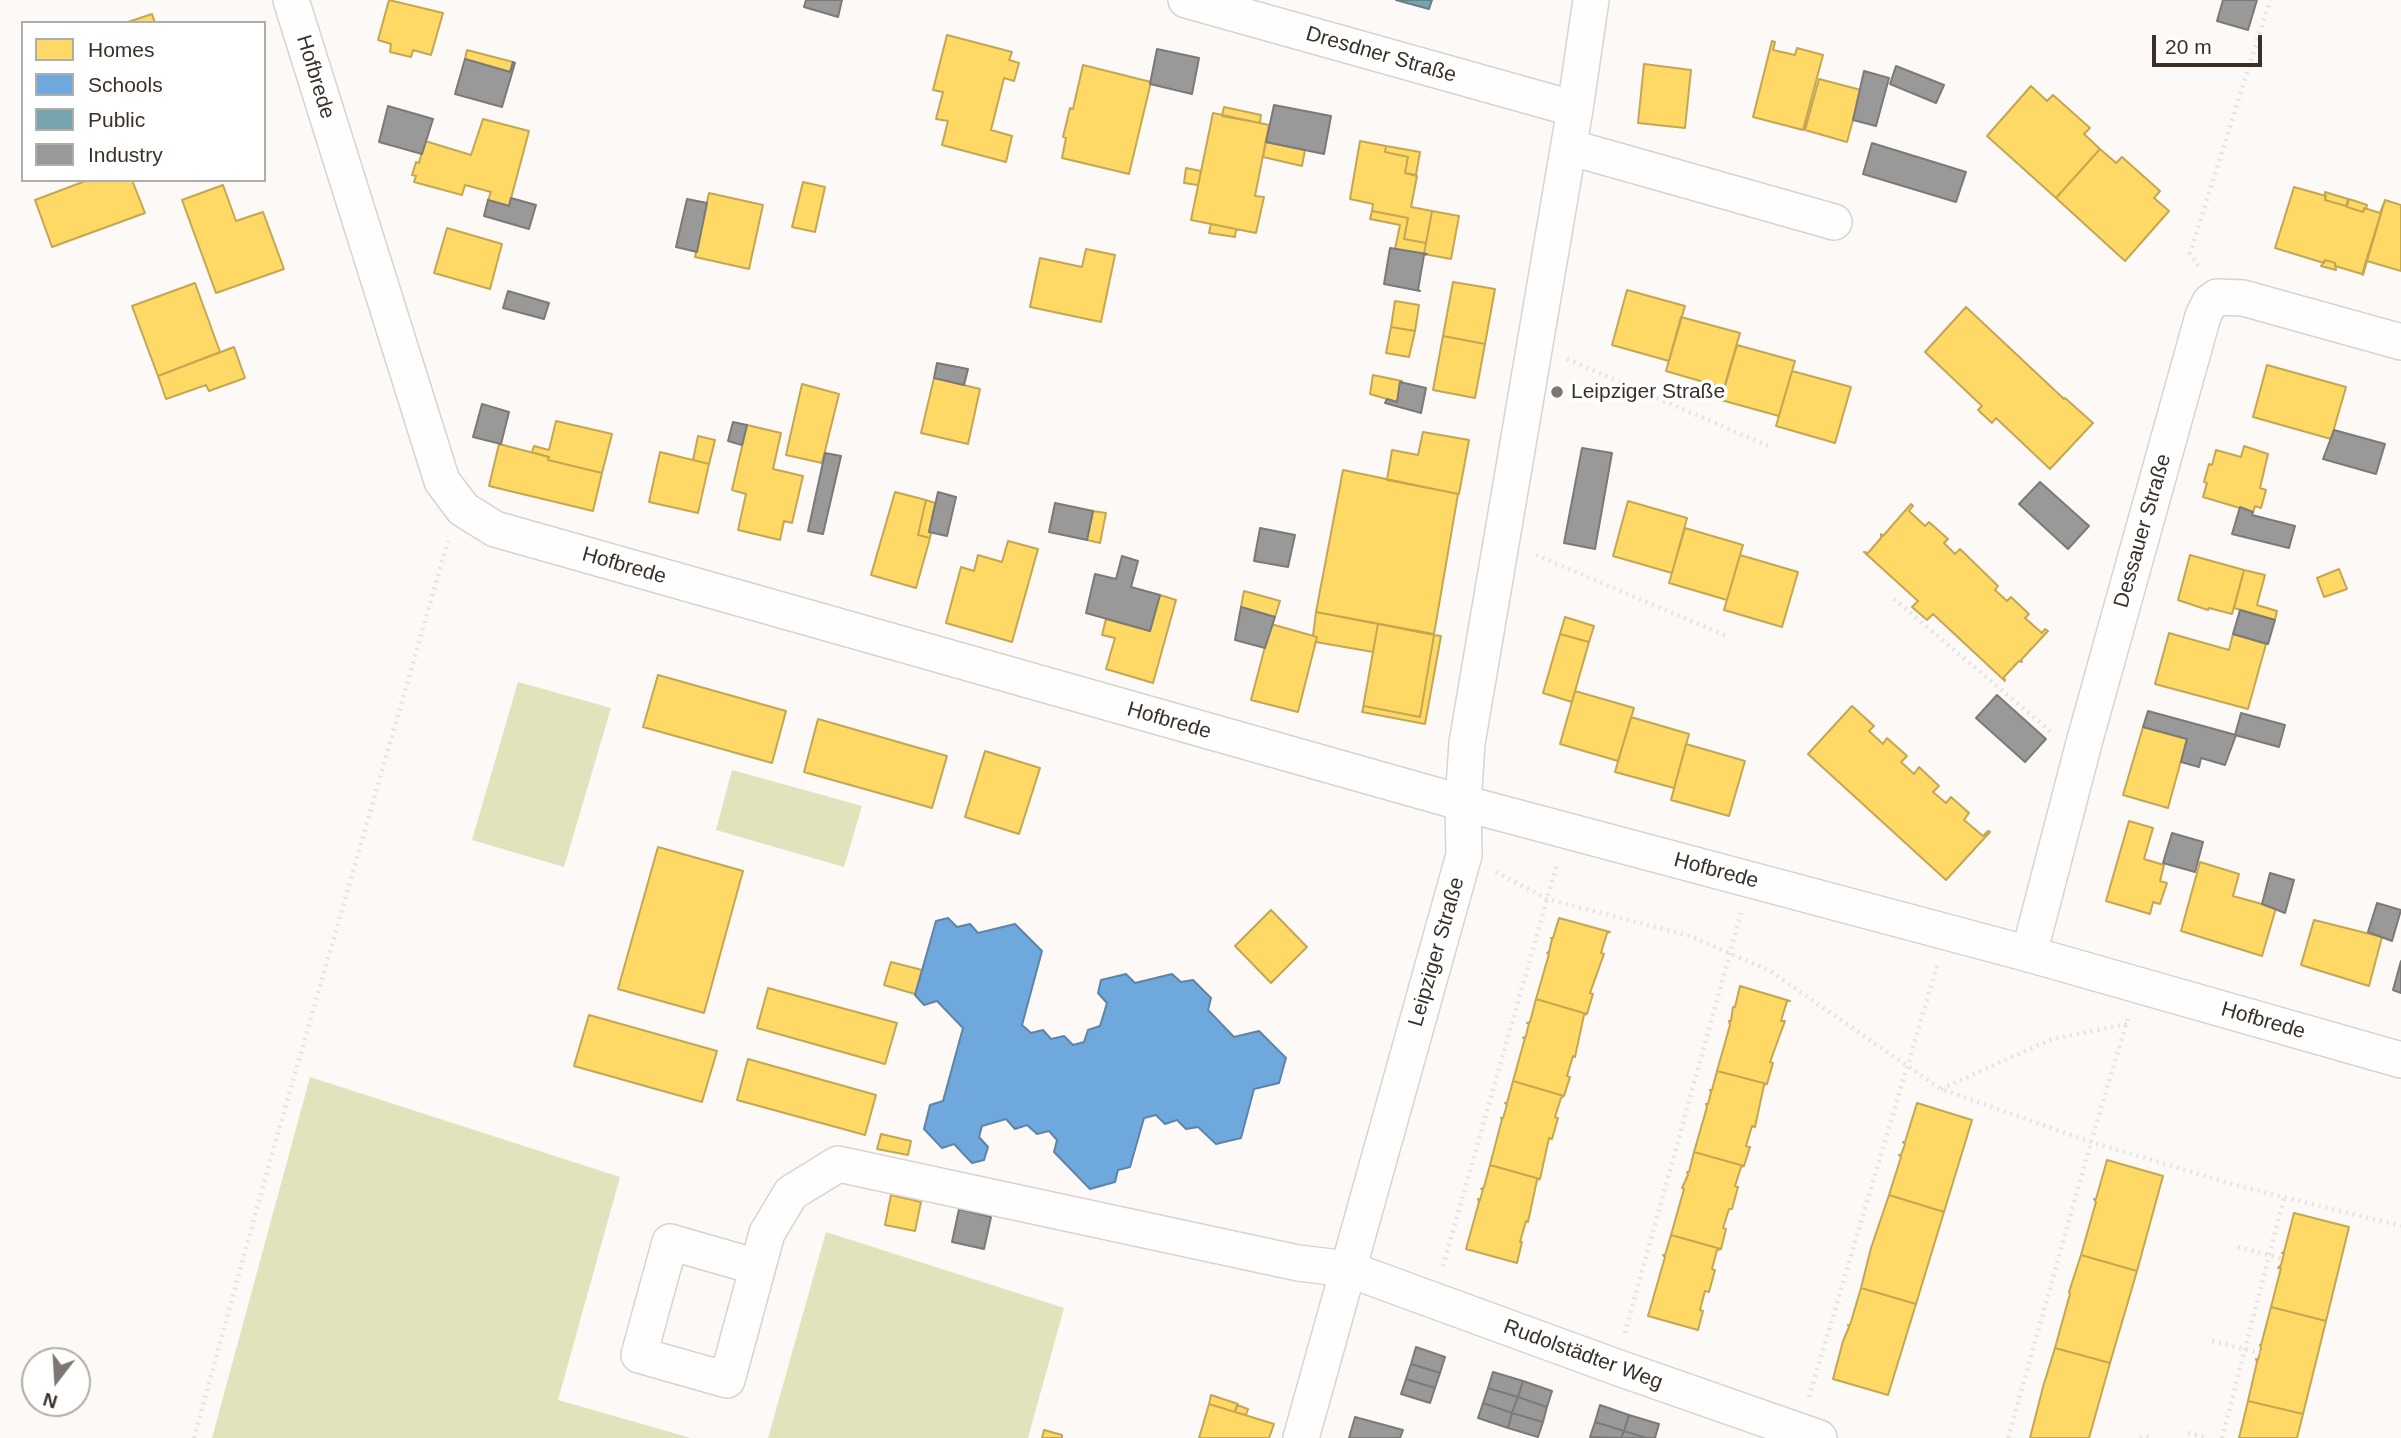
<!DOCTYPE html>
<html>
<head>
<meta charset="utf-8">
<style>
  body { margin:0 }
  #map { position:relative; width:2401px; height:1438px; overflow:hidden; background:#fcf9f7; font-family:Helvetica,sans-serif }
  canvas { display:block }
  .legend { position:absolute; left:21px; top:21px; width:245px; height:161px; box-sizing:border-box; background:#fff; border:2px solid #b0aca9; margin:0; padding:9px 12px; list-style:none; font-size:21px; color:#3a3028 }
  .legend li { display:flex; align-items:center; gap:14px; height:35px }
  .legend b { width:35px; border:2px solid #b0aca9 }
  .north { position:absolute; left:21px; top:1347px; width:70px; height:70px; box-sizing:border-box; background:#fff; border:2px solid #b0aca9; border-radius:50%; rotate:197deg; font-size:19px; font-weight:700; line-height:28px; text-align:center; color:#3a3028 }
  .north::after { content:''; display:block; margin:auto; width:24px; height:32px; background:#7e7670; clip-path:polygon(50% 0,100% 100%,50% 72%,0 100%) }
  .scale { position:absolute; left:2152px; top:35px; width:110px; height:32px; box-sizing:border-box; border:4px solid #3a3028; border-top:0; padding-left:9px; font-size:21px; line-height:24px; white-space:nowrap; color:#3a3028; -webkit-text-stroke:5px #fff; paint-order:stroke }
</style>
</head>
<body>
<div id="map">
<canvas width="2401" height="1438"></canvas>
<ul class="legend">
<li><b style="height:19px;background:#ffd966"></b>Homes</li>
<li><b style="height:19px;background:#6fa8dc"></b>Schools</li>
<li><b style="height:19px;background:#76a5af"></b>Public</li>
<li><b style="height:19px;background:#999"></b>Industry</li>
</ul>
<div class="north">N</div>
<div class="scale">20 m</div>
</div>
<script>
const g = document.querySelector('canvas').getContext('2d');
g.lineJoin = 'round';
function fill(path, color) { g.fillStyle = color; g.fill(path, 'evenodd'); }
function strokePath(path, color, width, dash) { g.strokeStyle = color; g.lineWidth = width; g.lineCap = dash ? 'butt' : 'round'; g.setLineDash(dash || []); g.stroke(path); }
function label(font, color, halo, rows, align = 'center') {
  g.font = font + ' Helvetica,sans-serif'; g.lineWidth = 7; g.setLineDash([]); g.textBaseline = 'middle'; g.strokeStyle = halo; g.fillStyle = color; for (const [text, x, y, turn = 0] of rows) {
    g.save(); g.translate(x, y); g.rotate((+turn || 0) * Math.PI / 180); g.textAlign = isNaN(turn) ? turn : align; if (halo) g.strokeText(text, 0, 0); g.fillText(text, 0, 0); g.restore();
  }
}
fill(new Path2D(`
  M518 682 611 708 564 867 472 840Z
  M732 770 862 806 844 867 716 830Z
  M310 1077 620 1177 558 1400 691 1438H212Z
  M826 1232 1064 1308 1028 1438H768Z`), '#e0e3bb');
const homes = new Path2D(`
  M389 0 443 13 431 55 413 50 411 57 390 52 391 44 378 40Z
  M152 14 155 23H125Z
  M947 35 1012 52 1009 60 1019 63 1014 81 1004 78 991 130 1012 136 1006 162 942 145 948 121 936 119 943 92 933 90Z
  M1772 41 1775 42 1773 50 1795 55 1797 48 1823 55 1803 130 1753 117Z
  M467 50 513 62 510 72 465 59Z
  M1644 64 1691 70 1685 128 1638 123Z
  M1083 65 1151 82 1129 174 1062 158 1066 138 1063 137 1070 108 1073 109Z
  M1819 79 1861 90 1847 142 1805 130Z
  M2031 86 2047 101 2053 95 2090 128 2084 134 2100 149 2056 198 1987 136Z
  M1224 107 1261 115 1260 123 1222 116Z
  M1213 113 1269 125 1255 196 1264 197 1256 233 1191 220Z
  M483 119 529 131 509 206 488 200 491 192 465 185 462 195 414 182 416 176 412 175 416 162 419 163 425 141 471 155Z
  M1360 141 1386 146 1385 152 1408 157 1405 173 1417 176 1411 207 1432 211 1426 243 1404 239 1408 218 1372 211 1373 204 1350 199Z
  M1266 142 1305 150 1302 166 1263 157Z
  M1386 146 1420 152 1416 175 1405 173 1408 157 1385 152Z
  M2100 149 2116 163 2122 157 2160 191 2154 198 2169 211 2125 261 2056 198Z
  M1186 168 1201 171 1198 185 1184 183Z
  M88 180H132L145 213 52 247 35 200Z
  M803 182 825 187 815 232 792 227Z
  M223 185 236 221 263 212 284 269 216 293 182 200Z
  M2294 187 2326 196 2325 200 2346 206 2349 199 2347 207 2363 212 2364 208 2380 213 2385 200 2362 274 2335 266V263L2325 260 2324 263 2275 248Z
  M2325 192 2348 199 2346 206 2325 200Z
  M709 193 763 205 749 269 695 257Z
  M2349 199 2367 205 2366 209 2364 208 2363 212 2347 207Z
  M2385 200 2401 205V271L2367 261 2363 275Z
  M1372 211 1408 218 1404 239 1426 243 1424 254 1395 249 1400 225 1370 219Z
  M1432 211 1459 216 1451 259 1424 254Z
  M1211 224 1236 229 1235 237 1209 233Z
  M447 228 502 244 490 289 434 273Z
  M1086 249 1115 255 1101 322 1030 307 1040 258 1082 267Z
  M2325 260 2335 263 2336 270 2321 266Z
  M1453 282 1495 289 1485 344 1443 336Z
  M195 283 220 352 158 376 132 306Z
  M1627 290 1685 306 1669 361 1612 345Z
  M1395 301 1419 305 1415 331 1391 327Z
  M1966 307 2064 399 2065 398 2093 423 2050 469 1996 418 1992 423 1978 410 1982 406 1925 352Z
  M1681 317 1740 333 1724 388 1666 371Z
  M1391 327 1415 331 1409 357 1386 353Z
  M1443 336 1485 344 1475 398 1433 390Z
  M1737 345 1795 361 1779 416 1721 400Z
  M234 347 245 378 209 391 206 385 166 399 158 376Z
  M2267 365 2346 387 2331 439 2253 417Z
  M1792 371 1851 387 1835 443 1776 426Z
  M1373 375 1402 381 1397 402 1370 394Z
  M934 378 980 389 968 444 921 433Z
  M802 384 839 394 822 463 786 455Z
  M556 421 612 434 602 473 548 460 549 457 532 452 534 446 549 450Z
  M747 425 781 433 773 469 803 476 792 523 784 521 780 540 738 530 746 494 732 490Z
  M1423 432 1469 440 1459 494 1387 480 1392 450 1418 455Z
  M698 436 715 440 709 464 693 460Z
  M499 444 549 457 548 460 602 473 593 511 489 486Z
  M2244 446 2268 454 2260 488 2266 490 2261 508 2255 506 2253 512 2203 497 2207 483 2204 482 2209 464 2212 465 2216 450 2241 457Z
  M660 452 709 464 698 513 649 502Z
  M1343 470 1458 494 1434 634 1316 612Z
  M895 492 926 500 918 535 930 538 916 588 871 575Z
  M926 500 935 503 929 532 931 533 930 538 918 535Z
  M1628 501 1687 518 1672 573 1613 556Z
  M1911 504 1913 506 1909 511 1925 526 1929 522 1948 539 1944 543 1955 554 1960 549 1998 586 1995 590 2007 601 2011 597 2029 614 2025 618 2042 633 2045 629 2048 631 2021 660 2022 662 2019 661 2004 677 2005 681 1933 614 1927 620 1912 607 1918 601 1864 552 1868 553 1881 538V534L1883 536Z
  M1093 511 1106 513 1100 543 1087 540Z
  M1685 528 1743 545 1727 600 1669 583Z
  M1008 541 1038 549 1012 642 946 623 961 567 974 571 978 555 1002 562Z
  M1740 555 1798 572 1782 627 1724 610Z
  M2190 555 2244 570 2232 614 2209 608 2208 610 2178 600Z
  M2339 569 2347 589 2324 597 2317 578Z
  M2244 570 2265 575 2257 605 2277 611 2275 620 2234 608Z
  M1244 591 1280 601 1275 617 1241 607Z
  M1160 595 1176 600 1153 683 1106 669 1115 638 1102 635 1106 619 1150 631Z
  M1316 612 1378 624 1373 652 1316 642 1317 637 1313 636Z
  M1565 617 1594 626 1589 642 1560 634Z
  M1271 624 1317 637 1298 712 1251 700Z
  M1378 624 1434 635 1420 717 1364 706 1363 708Z
  M2169 633 2229 650 2233 634 2266 644 2248 709 2155 684Z
  M1560 634 1589 642 1572 702 1543 693Z
  M1434 635 1441 636 1425 724 1362 712 1364 706 1420 717Z
  M658 675 786 711 772 763 643 727Z
  M1575 691 1634 708 1618 761 1560 744Z
  M1852 706 1874 726 1869 731 1883 744 1887 738 1907 756 1901 762 1914 774 1919 767 1939 786 1933 792 1946 803 1951 797 1969 813 1964 820 1983 836 1988 831 1990 832 1946 880 1808 754Z
  M1631 717 1689 734 1674 788 1615 772Z
  M818 719 947 756 932 808 804 772Z
  M2143 727 2187 739 2168 808 2123 795Z
  M1686 744 1745 761 1729 816 1671 800Z
  M985 751 1040 768 1019 834 965 817Z
  M2129 821 2153 828 2144 859 2164 865 2160 881 2167 883 2160 904 2153 902 2150 914 2106 901Z
  M658 847 743 871 704 1013 618 989Z
  M2200 862 2239 874 2233 896 2276 908 2262 956 2181 931Z
  M1271 910 1307 947 1271 983 1235 946Z
  M1559 918 1610 932 1607 933 1601 953 1604 954 1590 993 1593 994 1587 1014 1536 999 1549 954 1547 953 1549 952 1552 939 1551 938H1553Z
  M2314 920 2382 937 2369 986 2301 965Z
  M891 962 922 970 915 994 884 985Z
  M1740 986 1790 1001H1787L1781 1021H1785L1770 1062 1773 1063 1767 1084 1717 1071 1730 1025 1729 1021H1731L1733 1007H1735Z
  M768 988 897 1023 885 1064 757 1028Z
  M1536 999 1587 1014 1584 1015 1575 1057 1573 1056 1567 1076 1570 1077 1564 1096 1513 1081 1525 1038H1523L1526 1036 1529 1023H1527L1530 1022Z
  M589 1015 717 1051 702 1102 574 1066Z
  M748 1059 876 1095 865 1135 737 1100Z
  M1717 1071 1767 1084 1764 1085 1755 1127 1752 1126 1746 1146 1750 1147 1744 1166 1694 1152 1707 1107 1706 1104H1708L1711 1092 1710 1090H1712Z
  M1513 1081 1564 1096 1561 1098 1555 1117 1558 1118 1552 1139 1549 1138 1540 1179 1490 1165 1502 1119 1501 1118H1503L1507 1105 1505 1103H1507Z
  M1917 1103 1972 1120 1944 1212 1889 1195 1901 1157 1899 1155H1901L1905 1144 1903 1142H1905Z
  M881 1134 911 1141 908 1155 877 1149Z
  M1694 1152 1744 1166 1741 1167 1735 1186 1738 1187 1732 1209H1729L1723 1228 1726 1229 1721 1249 1671 1235 1684 1189 1682 1188 1688 1175 1687 1172H1689Z
  M2107 1160 2163 1176 2137 1271 2081 1255 2096 1202 2094 1199H2096Z
  M1490 1165 1540 1179 1537 1180 1528 1222 1526 1221 1520 1242H1522L1517 1263 1466 1249 1479 1202 1478 1199 1480 1200 1483 1189H1481L1484 1187Z
  M891 1195 921 1202 915 1231 885 1225Z
  M1889 1195 1944 1212 1916 1304 1861 1288 1871 1248Z
  M2294 1213 2349 1227 2326 1321 2271 1307 2281 1268H2278L2281 1265 2284 1253H2282L2284 1252Z
  M1671 1235 1721 1249 1717 1250 1712 1269 1715 1270 1709 1292 1705 1291 1700 1310 1703 1311 1698 1330 1648 1316 1665 1257 1663 1255H1665Z
  M2081 1255 2137 1271 2110 1363 2055 1348 2070 1294 2069 1292Z
  M1861 1288 1916 1304 1888 1395 1833 1379 1843 1341 1849 1327 1848 1325H1850Z
  M2271 1307 2326 1321 2303 1414 2248 1401 2257 1362 2256 1359 2258 1360 2261 1348 2260 1345H2261Z
  M2055 1348 2110 1363 2089 1438H2030L2043 1387Z
  M1211 1395 1238 1404 1235 1412 1209 1404Z
  M2248 1401 2303 1414 2297 1438H2239Z
  M1209 1404 1274 1424 1269 1438H1199Z
  M1237 1405 1248 1409 1246 1415 1235 1412Z
  M1044 1430 1062 1435V1438H1042Z`);
fill(homes, '#ffd966');
strokePath(homes, '#c4a653', 2);
const schools = new Path2D(`
  M948 918 957 927 970 924 978 933 1015 924 1042 951 1022 1025 1031 1033 1043 1030 1051 1039 1064 1036 1073 1045 1084 1042 1088 1030 1100 1026 1107 1003 1098 993 1101 980 1126 974 1135 983 1172 974 1181 982 1193 980 1211 998 1208 1010 1234 1037 1259 1031 1286 1058 1279 1083 1254 1089 1241 1138 1216 1144 1198 1127 1186 1129 1177 1120 1165 1124 1156 1115 1144 1118 1130 1167 1118 1170 1115 1182 1090 1189 1054 1152 1057 1140 1049 1131 1037 1134 1027 1125 1015 1129 1006 1119 982 1126 979 1137 988 1147 984 1160 972 1163 954 1144 942 1148 924 1129 930 1105 943 1101 963 1028 937 1001 924 1005 915 995 936 921Z`);
fill(schools, '#6fa8dc');
strokePath(schools, '#5f84a6', 2);
const public = new Path2D(`
  M1396 0H1432L1429 9Z`);
fill(public, '#76a5af');
strokePath(public, '#648286', 2);
const industry = new Path2D(`
  M806 0H842L838 17 804 7Z
  M2223 0H2257L2248 30 2217 21Z
  M1157 49 1199 58 1192 94 1150 84Z
  M465 59 510 72 513 62 515 63 502 107 455 94Z
  M1896 66 1944 85 1936 103 1890 84Z
  M1864 71 1889 78 1876 126 1853 120Z
  M1274 105 1331 116 1324 154 1266 142Z
  M388 106 433 119 422 154 379 142Z
  M1872 143 1966 172 1956 202 1863 174Z
  M511 198 536 205 529 229 484 216 488 200 509 206Z
  M687 199 707 203 697 252 676 247Z
  M1390 248 1427 254 1424 255 1418 290 1420 291 1384 284Z
  M508 291 549 303 544 319 503 308Z
  M937 363 968 369 964 385 934 378Z
  M1400 382 1426 388 1421 413 1385 403 1387 399 1397 402Z
  M482 404 509 412 501 444 473 437Z
  M733 422 747 425 742 445 728 441Z
  M2334 430 2385 444 2376 474 2323 459Z
  M1582 448 1612 453 1595 549 1564 543Z
  M825 453 841 456 823 534 808 531Z
  M2040 482 2089 526 2068 549 2019 504Z
  M938 492 956 497 947 536 929 532Z
  M1055 503 1093 511 1087 540 1049 532Z
  M2240 507 2253 512 2252 515 2295 526 2289 548 2232 534Z
  M1260 528 1295 535 1288 567 1254 561Z
  M1122 556 1138 561 1131 587 1160 595 1150 631 1086 613 1095 574 1116 579Z
  M1241 607 1275 617 1265 648 1235 640Z
  M2240 610 2275 620 2268 644 2233 634Z
  M1997 695 2046 739 2025 762 1976 718Z
  M2148 711 2236 735 2225 765 2201 758 2199 767 2181 762 2187 739 2143 727Z
  M2241 713 2285 725 2279 747 2235 735Z
  M2172 833 2203 842 2195 872 2163 863Z
  M2270 873 2294 880 2285 913 2262 904Z
  M2377 903 2401 910 2392 941 2368 932Z
  M2401 961V993L2393 990Z
  M959 1209 991 1217 984 1249 952 1242Z
  M1416 1347 1445 1357 1440 1373 1411 1364Z
  M1411 1364 1440 1373 1435 1388 1406 1379Z
  M1493 1372 1523 1381 1518 1397 1488 1388Z
  M1406 1379 1435 1388 1430 1403 1401 1394Z
  M1523 1381 1552 1391 1547 1407 1518 1397Z
  M1488 1388 1518 1397 1512 1413 1483 1403Z
  M1518 1397 1547 1407 1543 1422 1512 1413Z
  M1483 1403 1512 1413 1508 1428 1478 1418Z
  M1600 1405 1629 1415 1624 1431 1595 1422Z
  M1512 1413 1543 1422 1538 1437 1508 1428Z
  M1629 1415 1659 1424 1655 1438H1646L1624 1431Z
  M1355 1417 1403 1430 1400 1438H1349Z
  M1595 1422 1624 1431 1621 1438 1590 1437Z
  M1624 1431 1646 1438H1621Z`);
fill(industry, '#999');
strokePath(industry, '#7c7a77', 2);
const minor = new Path2D(`
  M291 0 442 481 463 509 495 529 1463 803 2029 954 2401 1060
  M1186 0 1575 109
  M1569 147 1834 222
  M2029 954 2084 743 2203 316 2210 302 2217 297 2243 298 2401 342
  M757 1267 670 1242 639 1355 727 1380 767 1233 791 1193 838 1164 1298 1263 1348 1269 1616 1367 1819 1438
  M1301 1438 1464 855 1463 803 1467 743 1575 109 1591 0`);
strokePath(minor, '#d9d3cf', 38);
strokePath(new Path2D(`
  M2198 266 2190 253 2270 0
  M1567 359 1768 446
  M1536 555 1729 637
  M1894 599 2051 732
  M1496 872 1547 899 1690 936 1770 971 1941 1089 2091 1142 2243 1187 2401 1226
  M1941 1089 2052 1039 2127 1024
  M2238 1247 2283 1259
  M1443 1266 1557 864
  M1625 1333 1741 913
  M2212 1341 2260 1353
  M1809 1397 1937 966
  M2188 1433 2208 1438
  M194 1438 273 1150 448 541
  M2008 1438 2091 1142 2128 1018
  M2140 1438 2144 1436 2152 1438
  M2222 1438 2284 1198`), '#e5e4e3', 4.5, [2, 5]);
strokePath(minor, '#fffefe', 35);
for (const [x, y, r, color] of [
  [1557,392,7,"#7e7670"]
]) { const dot = new Path2D(); dot.arc(x, y, r, 0, 2 * Math.PI); g.fillStyle = color; g.fill(dot); strokePath(dot, '#fff', 2.5); }
label('21px', '#3a3028', '#fff', [
  ["Dresdner Straße",1381,55,16],
  ["Hofbrede",315,77,73],
  ["Dessauer Straße",2143,531,-74],
  ["Hofbrede",624,566,16],
  ["Hofbrede",1169,721,16],
  ["Hofbrede",1716,871,15],
  ["Leipziger Straße",1437,952,-74],
  ["Hofbrede",2263,1021,16],
  ["Rudolstädter Weg",1583,1355,20]
]);
label('21px', '#3a3028', '#fff', [
  ["Leipziger Straße",1571,392]
], 'left');
</script>
</body>
</html>
